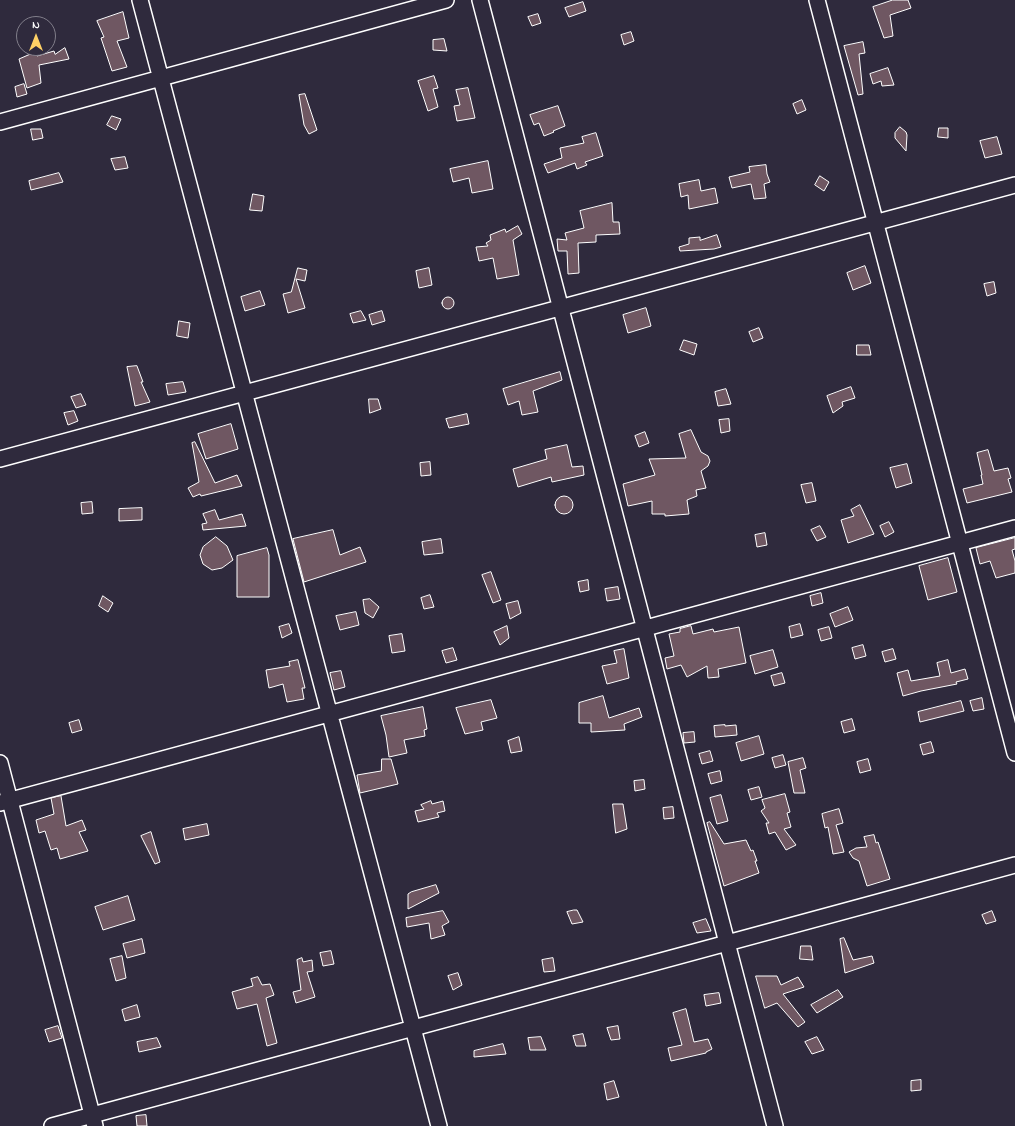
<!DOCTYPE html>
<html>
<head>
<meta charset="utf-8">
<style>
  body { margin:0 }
  #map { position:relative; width:1015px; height:1126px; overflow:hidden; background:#2f2a3d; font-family:"Indie Flower",sans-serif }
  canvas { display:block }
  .north { position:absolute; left:16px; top:16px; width:40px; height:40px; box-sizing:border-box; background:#2f2a3d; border:1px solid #827f8b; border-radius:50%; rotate:0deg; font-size:11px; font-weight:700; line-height:16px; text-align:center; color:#fff }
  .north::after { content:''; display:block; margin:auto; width:14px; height:18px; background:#ffd166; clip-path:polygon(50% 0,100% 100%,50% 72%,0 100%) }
</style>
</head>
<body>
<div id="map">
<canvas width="1015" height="1126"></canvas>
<div class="north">N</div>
</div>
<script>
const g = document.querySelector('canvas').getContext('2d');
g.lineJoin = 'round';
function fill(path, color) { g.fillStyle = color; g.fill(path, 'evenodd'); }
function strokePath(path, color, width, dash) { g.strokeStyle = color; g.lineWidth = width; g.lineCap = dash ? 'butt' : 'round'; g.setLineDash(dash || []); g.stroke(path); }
const building = new Path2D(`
  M893 0H908L911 8 890 15 893 36 884 38 873 7Z
  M583 2 586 11 569 17 565 8Z
  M123 12 129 38 117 41 127 67 112 71 101 38 104 37 97 21Z
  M538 14 541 23 532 26 528 17Z
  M631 32 634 41 624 45 621 35Z
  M444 39 447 51 433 50V40Z
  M863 42 865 53 859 54 863 94 858 95 844 46Z
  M65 48 69 59 39 65 41 83 27 88 19 59 35 52 37 56 54 51 55 54Z
  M888 68 894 85 882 86 881 81 873 84 870 74Z
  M434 76 438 88 433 89 438 107 428 111 418 81Z
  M24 84 27 94 17 97 15 87Z
  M468 88 475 118 457 121 454 106 460 105 456 90Z
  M305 94 317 130 309 134 304 125 299 95Z
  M802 100 806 110 797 114 793 104Z
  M558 106 565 126 553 131 554 132 544 136 539 123 534 125 530 115Z
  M112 116 121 119 116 130 107 125Z
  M900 127 906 132 907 135 906 151 895 138V133Z
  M939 128H948V138L938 137Z
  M31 129H41L43 138 33 140Z
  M596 133 603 156 585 162 587 165 577 169 575 163 548 173 544 164 562 158 560 148 584 143 582 137Z
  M997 137 1002 154 985 158 980 141Z
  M125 157 128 168 115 170 111 159Z
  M488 161 493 189 472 193 469 178 453 182 450 169Z
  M766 165 767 174 770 182 764 184 766 198 754 199 751 184 732 188 729 177 750 172 749 167Z
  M59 173 63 182 31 190 29 181Z
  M820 176 829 182 824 191 815 185Z
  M699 180 701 191 715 188 718 203 689 209 688 195 681 197 679 184Z
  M253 194 264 196 262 211 250 210Z
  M612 203 613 222H619L620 234 596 235V242L578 243 579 273 568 274 567 251H558L557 239 567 240 565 233 584 228 580 211Z
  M518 226 522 234 513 240 519 275 497 279 493 258 479 261 476 247 488 246 486 243 491 240 490 235 505 229 506 232Z
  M717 235 721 247 714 249 680 251 679 247 689 244V238L700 237V240Z
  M865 266 871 283 853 290 847 273Z
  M298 268 307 270 305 281 296 279 305 308 288 313 283 294 291 292Z
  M429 268 432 285 419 288 416 271Z
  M994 282 996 293 987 296 984 284Z
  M260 291 265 305 245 311 241 297Z
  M442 303a6 6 0 1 1 12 0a6 6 0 1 1-12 0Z
  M646 308 651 326 628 333 623 315Z
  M361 311 366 320 353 323 350 314Z
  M382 311 385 321 372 325 369 315Z
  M179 321 190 323 188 338 177 336Z
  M759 328 763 338 753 342 749 332Z
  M684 340 697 344 694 355 680 350Z
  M857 345H869L871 355H857Z
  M137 366 143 382H141L150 402 135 406 127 367Z
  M560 372 562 380 533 391 538 412 522 415 519 401 508 405 503 389Z
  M183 382 186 392 168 395 166 384Z
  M851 387 855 398 842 402 843 406 833 413 827 396Z
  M726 389 731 404 718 406 715 392Z
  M81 394 86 405 76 408 71 397Z
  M369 399H378L381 409 370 413Z
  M74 411 78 421 68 425 64 413Z
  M467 414 469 424 449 428 446 419Z
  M729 419 730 431 721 433 719 420Z
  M231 424 238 449 206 459 198 434Z
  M691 430 701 452 708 456 710 461 708 466 701 471 706 488 696 490 697 496 687 500 689 514 665 516V514H652V501L628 506 623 484 655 475 649 459 686 458 679 434Z
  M645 432 649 443 639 447 635 436Z
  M195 442 215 483 237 475 242 486 201 496 200 494 193 497 188 488 199 482 192 443Z
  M567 445 572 467 583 466 584 475 552 482 551 477 518 487 513 469 547 459 545 450Z
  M988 450 994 471 1008 468 1011 478 1008 479 1012 492 967 503 963 489 983 484 981 475H982L977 453Z
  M430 462 431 475 421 476 420 463Z
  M907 464 912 483 896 488 890 468Z
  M812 483 816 501 806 503 801 485Z
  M555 505a9 9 0 1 1 18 0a9 9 0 1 1-18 0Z
  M92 502 93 513 82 514 81 503Z
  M860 505 874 534 848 543 841 520 854 516 851 510Z
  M142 508V520L119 521V509Z
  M215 510 219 520 242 514 246 526 203 530 202 524 207 523 203 514Z
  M889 522 894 532 885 537 880 526Z
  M820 526 826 537 817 541 811 530Z
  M333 530 340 555 360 547 366 562 304 582 293 539Z
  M765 533 767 545 757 547 755 535Z
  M216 537 227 546 233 560 222 568 212 570 203 564 200 555 203 547Z
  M1015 538V549L1012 550 1015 561V573L996 578 990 561 980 564 976 548Z
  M441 539 443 553 424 555 422 542Z
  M267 548 269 555V597H237V556Z
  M948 558 957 592 928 600 919 566Z
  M491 572 501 600 493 603 482 575Z
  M588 580 589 590 580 592 578 582Z
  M618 587 620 599 607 601 605 589Z
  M821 593 823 603 812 606 810 596Z
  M430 595 434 607 424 609 421 598Z
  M103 596 113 603 108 612 99 606Z
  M370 599 379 607 373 618 365 613 363 600Z
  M518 601 521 613 510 619 506 604Z
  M848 607 853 620 835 627 830 614Z
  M356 612 359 625 340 630 336 616Z
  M289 624 292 633 282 638 279 627Z
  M800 624 803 635 791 638 789 627Z
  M507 626 509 638 500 645 494 632Z
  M691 626 693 634 713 629 714 632 739 627 746 663 718 669 719 677 708 678 707 666 687 677 681 665 667 669 665 658 674 656 669 634 680 632V629Z
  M829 627 832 638 821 641 818 630Z
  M402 634 405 651 392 653 389 636Z
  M863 645 866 656 855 659 852 648Z
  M453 648 457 660 446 663 442 651Z
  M624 649 629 678 607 684 602 666 617 663 614 651Z
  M893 649 896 659 885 662 882 652Z
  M773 650 778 667 755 674 750 656Z
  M298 660 305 688H302L304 699 287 702 283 684 269 688 266 670 290 666 289 662Z
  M948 660 951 673 965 669 968 679 956 682 957 684 921 691 903 696 897 673 908 670 911 681 940 676 937 663Z
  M341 671 345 687 334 690 330 673Z
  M782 673 785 683 774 686 771 676Z
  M603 696 609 718 639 708 642 717 624 724 625 730 591 732V723H579V703Z
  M982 698 984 709 973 711 970 701Z
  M491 700 497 718 481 722 483 730 465 734 456 708Z
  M961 701 964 711 920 722 918 712Z
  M423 707 427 729 424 730 425 736 404 740 407 753 389 757 386 735 381 716Z
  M852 719 855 730 844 733 841 722Z
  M79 720 82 730 72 733 69 723Z
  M725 725V726L736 725 737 735 715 737 714 726Z
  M694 732 695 742 684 743 683 733Z
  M759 736 764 754 741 761 736 743Z
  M519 737 522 751 511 753 508 741Z
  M931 742 934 752 923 755 920 745Z
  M710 751 713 761 702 764 699 754Z
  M783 755 786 765 775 768 772 758Z
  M803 758 806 768 800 770 805 793H794L788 762Z
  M382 759H391L398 784 360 793 357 775 381 771Z
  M868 759 871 770 860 773 857 762Z
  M720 771 722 781 711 784 708 774Z
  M644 780 645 789 635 791 634 781Z
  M759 787 762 797 751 800 748 790Z
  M785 794 790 812 787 813 791 827 784 829 796 845 786 850 775 832 769 834 766 823H769L761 811 765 808 762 800Z
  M721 795 728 821 717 824 710 798Z
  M61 796 66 826 82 820 86 830 79 832 88 851 60 859 57 848 51 850 45 831 39 833 36 820 54 814 51 798Z
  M431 801 432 804 443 801 445 811 437 813 439 817 418 822 415 811 424 809 421 805Z
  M613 804H623L627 829 616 833Z
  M673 807 674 818 664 819 663 808Z
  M839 809 843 823 836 825 844 852 833 854 828 827 825 828 822 814Z
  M710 822 724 844 746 840 751 851 753 850 757 861H755L759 873 724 886 707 823Z
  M207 824 209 835 185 840 183 829Z
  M151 832 160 862 155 864 141 836Z
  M874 835 876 843 878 842 890 879 867 886 859 861 853 858 849 852 856 848 867 847 864 837Z
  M436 885 439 893 408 909V894L411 892Z
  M128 896 135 920 103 930 95 907Z
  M574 910H577L583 922 572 924 567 912Z
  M443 911 449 922 442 926 445 935 431 939 429 923 407 927 406 918Z
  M992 911 996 921 986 924 982 915Z
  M706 919 711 931 697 933 693 923Z
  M844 938 853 960 872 956 874 963 845 973 840 939Z
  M142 939 145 953 127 958 123 944Z
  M801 946H811L813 960 800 959Z
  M331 951 334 964 323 966 320 953Z
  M122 956 126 978 116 981 110 959Z
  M302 958 303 962 312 960 313 971 307 972 315 997 296 1003 293 992 301 990 297 960Z
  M553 958 555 971 544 972 542 960Z
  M458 973 462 985 453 990 448 976Z
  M756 976H777L781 985 798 977 804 987 783 994 805 1022 798 1027 777 1003 765 1008Z
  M258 977 262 985 270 984 274 995 266 998 277 1043 267 1046 257 1004 237 1009 232 992 253 986 251 979Z
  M838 990 843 997 817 1013 811 1005Z
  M719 993 721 1003 706 1006 704 995Z
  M137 1005 140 1017 125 1021 122 1010Z
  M686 1009 694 1042 708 1039 712 1049 706 1052V1053L671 1061 668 1048 682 1045 673 1013Z
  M58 1026 62 1038 49 1042 45 1030Z
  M618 1026 620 1039 611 1040 607 1028Z
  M583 1034 586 1046H576L573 1036Z
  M541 1037 546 1050H530L528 1038Z
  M817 1037 824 1050 812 1054 805 1042Z
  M157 1038 161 1047 139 1052 137 1042Z
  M503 1044 506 1054 474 1057V1051Z
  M921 1080V1090L911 1091V1081Z
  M614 1081 619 1097 607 1100 604 1084Z
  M146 1115 147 1126H137L136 1116Z`);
fill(building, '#6f5762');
strokePath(building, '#fff', 1);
const minor = new Path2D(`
  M140 0 439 1126
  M480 0 775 1126
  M817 0 1015 753
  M0 122 446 0
  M0 459 1015 185
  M0 763 95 1126
  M0 803 1015 528
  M52 1126 1015 865`);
strokePath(minor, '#fff', 18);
strokePath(minor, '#2f2a3d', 15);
</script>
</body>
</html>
